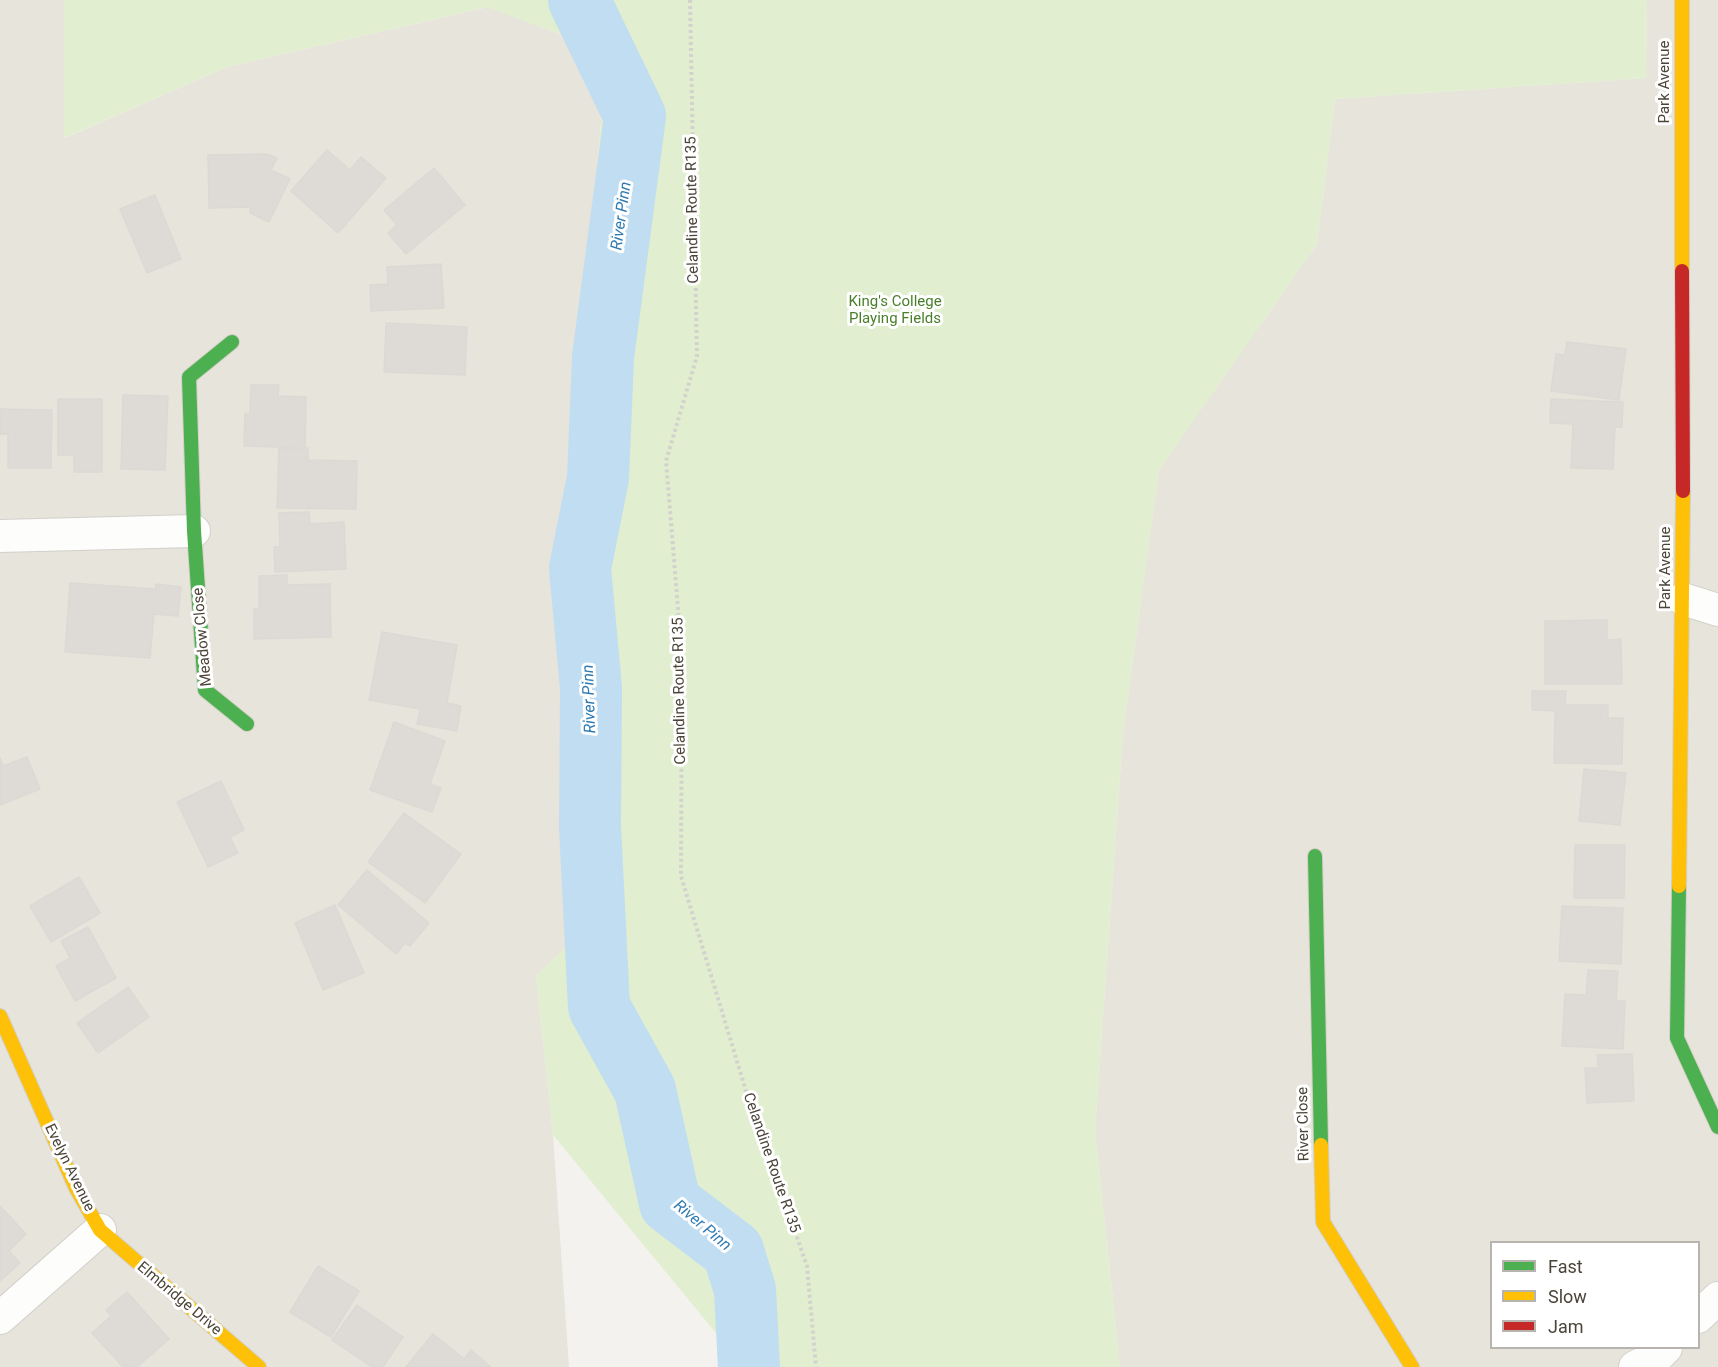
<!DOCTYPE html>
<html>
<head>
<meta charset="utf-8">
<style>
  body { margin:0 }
  #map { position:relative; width:1718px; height:1367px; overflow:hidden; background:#f4f2ee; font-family:Roboto,sans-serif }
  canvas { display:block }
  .legend { position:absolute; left:1490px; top:1241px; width:210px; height:108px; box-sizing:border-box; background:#fff; border:2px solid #b7b4b0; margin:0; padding:8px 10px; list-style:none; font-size:18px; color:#4b4439 }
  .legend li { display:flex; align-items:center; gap:12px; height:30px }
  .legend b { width:30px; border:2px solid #b7b4b0 }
</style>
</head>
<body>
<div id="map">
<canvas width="1718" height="1367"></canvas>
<ul class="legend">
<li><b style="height:8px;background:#4caf50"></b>Fast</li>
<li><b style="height:8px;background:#ffc107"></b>Slow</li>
<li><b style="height:8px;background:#c62828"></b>Jam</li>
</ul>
</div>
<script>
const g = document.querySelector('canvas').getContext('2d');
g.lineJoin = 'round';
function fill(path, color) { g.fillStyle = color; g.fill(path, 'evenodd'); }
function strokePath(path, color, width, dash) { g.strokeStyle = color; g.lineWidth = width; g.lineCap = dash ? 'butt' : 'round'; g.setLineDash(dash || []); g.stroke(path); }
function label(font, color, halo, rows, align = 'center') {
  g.font = font + ' Roboto,sans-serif'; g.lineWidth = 6; g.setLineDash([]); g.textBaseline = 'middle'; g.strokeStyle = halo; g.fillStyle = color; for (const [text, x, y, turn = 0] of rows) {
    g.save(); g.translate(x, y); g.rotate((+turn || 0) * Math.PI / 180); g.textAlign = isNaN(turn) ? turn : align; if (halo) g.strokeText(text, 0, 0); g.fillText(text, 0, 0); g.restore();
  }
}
fill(new Path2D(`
  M0 0H64L65 138 227 67 488 7 576 40 602 110 563 579 571 942 536 976 553 1135 569 1367H0Z
  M1647 0H1718V1367H1120L1095 1131 1123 732 1159 469 1317 244 1335 99 1646 78ZM1492 1242H1698V1348H1492Z`), '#e7e4dc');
fill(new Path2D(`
  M64 0H1647L1646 78 1335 99 1317 244 1159 470 1123 732 1095 1131 1120 1367H744L553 1135 536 976 571 942 563 579 602 110 576 40 487 7 227 67 64 138Z`), '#e1eecf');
strokePath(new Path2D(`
  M579 0 635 116 603 357 598 478 580 568 591 688 590 827 599 1007 645 1090 670 1203 733 1251 745 1290 749 1367`), '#c0ddf1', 62);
const building = new Path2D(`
  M327 150 350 170 361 157 386 178 338 233 291 191Z
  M267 154 277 158 271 170 290 179 269 222 250 213V207L209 208 208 155Z
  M434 168 465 205 406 254 388 233 397 225 384 210Z
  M155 195 181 259 147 273 120 209Z
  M441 264 444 308 371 311 370 285 388 284 387 267Z
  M386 323 467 327 465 375 384 372Z
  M1567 342 1626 349 1619 400 1551 391 1556 354 1565 355Z
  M251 385H279L278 396 306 397 305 448 244 446 245 414H250Z
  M123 395 168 396 165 470 121 469Z
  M58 399H102V472H74V455H58Z
  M1551 399 1623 402 1622 427H1615L1613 469 1571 468 1573 424 1550 423Z
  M0 409 52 410 51 468H8V434H0Z
  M279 448H308V460L357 461 356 509 277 508Z
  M309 512 310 524 344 522 346 569 275 572 274 547H280L279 513Z
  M287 575V585L330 584 331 637 254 639V609H259V576Z
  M70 583 156 589V584L181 587 178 616 154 614 150 658 65 652Z
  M1607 620V640L1621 639 1622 684H1545V621Z
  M382 632 457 645 447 703 461 706 457 731 417 724 420 709 369 700Z
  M1532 691H1566L1565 705H1608V718H1623L1622 764 1554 763 1555 711 1532 710Z
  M394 722 445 741 430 784 441 788 432 812 370 790Z
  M27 757 40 789 0 805V758L3 766Z
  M1584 769 1626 773 1620 825 1579 821Z
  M221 781 244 830 230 837 238 853 208 867 177 802Z
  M404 813 461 854 425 903 368 862Z
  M1575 845H1625L1624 898H1574Z
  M367 870 429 923 410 946 405 943 396 954 338 905Z
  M79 877 100 913 51 942 30 906Z
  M335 905 364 973 323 990 295 923Z
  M1562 906 1623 908 1621 964 1559 961Z
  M88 927 116 978 75 1001 56 966 70 958 61 941Z
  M1588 970 1618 971 1616 1001H1625L1623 1049 1562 1046 1565 994 1586 995Z
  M128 987 149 1017 98 1053 77 1023Z
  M1632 1054 1634 1101 1587 1103 1585 1068H1598L1597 1055Z
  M0 1206 26 1234 9 1251 20 1263 0 1281Z
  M318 1266 359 1291 331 1337 290 1312Z
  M127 1292 169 1339 137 1367H123L92 1333 111 1316 106 1310Z
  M357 1305 403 1337 383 1367H372L332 1340Z
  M433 1334 464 1359 471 1350 491 1367H406Z`);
fill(building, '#dedbd6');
strokePath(building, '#dcd9d4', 1.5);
const street = new Path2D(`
  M0 536 194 531
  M1683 599 1718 610
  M1698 1317 1718 1298
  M0 1318 100 1230
  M1635 1367 1658 1356 1666 1348`);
const fast = new Path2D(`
  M232 342 189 377 194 531 205 690 247 724
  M1315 856 1321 1145
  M1679 886 1677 1038 1718 1127`);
const slow = new Path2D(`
  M1682 0V271
  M1679 886 1683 491
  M0 1016 76 1188 100 1230 259 1367
  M1321 1145 1323 1222 1412 1367`);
const jam = new Path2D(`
  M1682 271 1683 491`);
strokePath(street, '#d2d0cb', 34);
strokePath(fast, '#d3cfc5', 16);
strokePath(slow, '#d3cfc5', 16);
strokePath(jam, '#d3cfc5', 16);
strokePath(new Path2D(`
  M690 0 697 356 666 461 682 658 681 876 746 1091 807 1266 816 1367`), '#d3d2cc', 4, [3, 3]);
strokePath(street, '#fdfdfc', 32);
strokePath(fast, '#4caf50', 14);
strokePath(slow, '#ffc107', 14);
strokePath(jam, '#c62828', 14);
label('15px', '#4b4439', '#fff', [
  ["Park Avenue",1665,82,-90],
  ["Celandine Route R135",693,210,-91],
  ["Park Avenue",1666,568,-90],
  ["Meadow Close",203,637,-95],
  ["Celandine Route R135",680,691,-91],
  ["River Close",1304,1124,-91],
  ["Celandine Route R135",771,1163,71],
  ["Evelyn Avenue",69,1168,64],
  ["Elmbridge Drive",179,1299,40]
]);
label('15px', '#4a7f2a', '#fff', [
  ["King's College",895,302],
  ["Playing Fields",895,319]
]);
label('italic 16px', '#2e7ab2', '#fff', [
  ["River Pinn",622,216,-82],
  ["River Pinn",590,699,-92],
  ["River Pinn",702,1226,40]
]);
</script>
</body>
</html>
